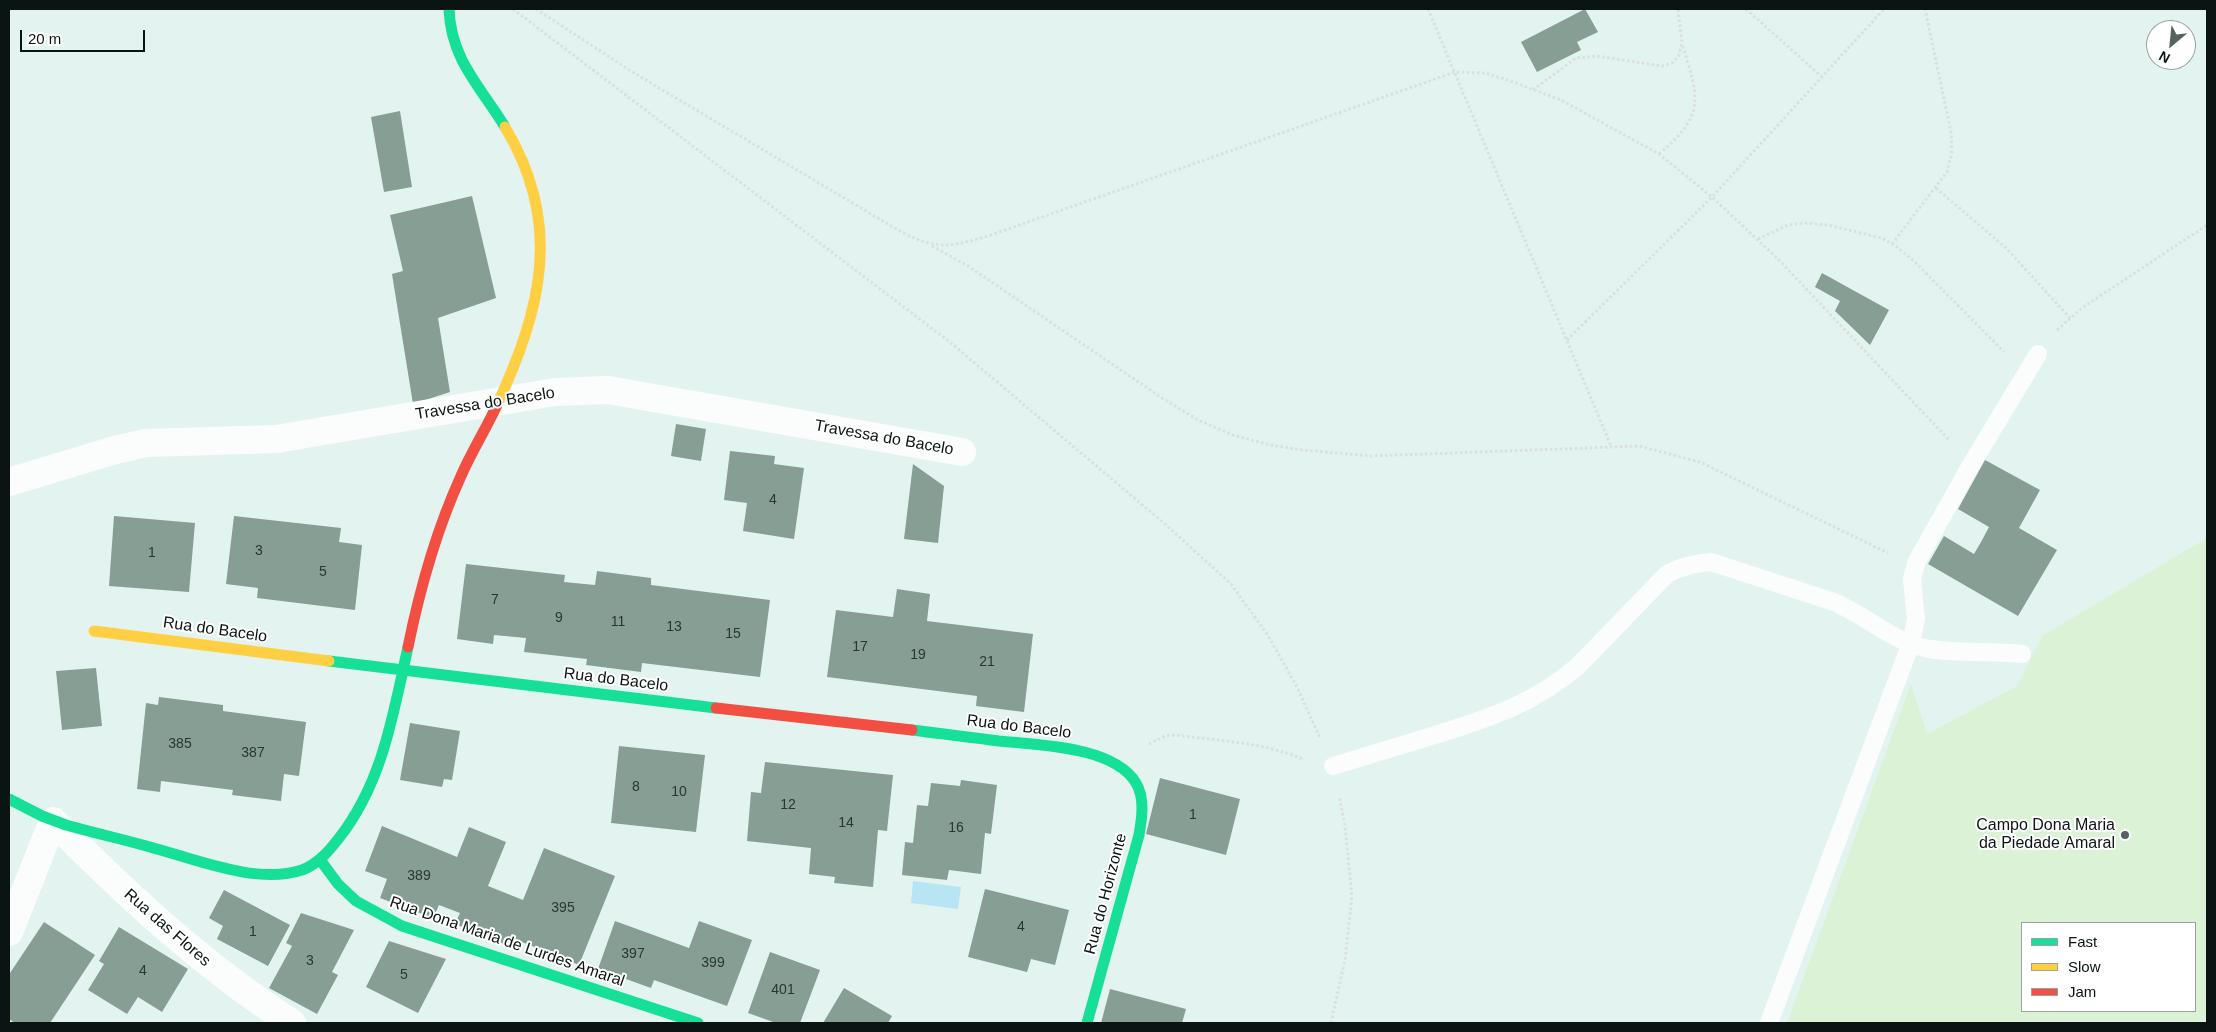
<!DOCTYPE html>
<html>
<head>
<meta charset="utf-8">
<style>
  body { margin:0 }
  #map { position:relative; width:2216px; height:1032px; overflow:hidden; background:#e3f4f0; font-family:Arial,sans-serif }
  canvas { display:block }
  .frame { position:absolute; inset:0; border:10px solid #0a1513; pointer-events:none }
  .legend { position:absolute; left:2021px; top:922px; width:175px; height:90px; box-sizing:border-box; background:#fff; border:1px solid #9da1a1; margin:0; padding:6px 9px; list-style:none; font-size:15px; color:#0a1513 }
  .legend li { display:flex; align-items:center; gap:10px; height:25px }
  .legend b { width:25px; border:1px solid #9da1a1 }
  .north { position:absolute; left:2146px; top:20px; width:50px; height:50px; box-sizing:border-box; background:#fff; border:1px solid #9da1a1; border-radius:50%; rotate:208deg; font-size:14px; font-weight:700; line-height:20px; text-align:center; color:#0a1513 }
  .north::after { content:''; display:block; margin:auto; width:18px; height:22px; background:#566360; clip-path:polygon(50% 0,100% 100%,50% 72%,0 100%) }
  .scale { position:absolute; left:20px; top:30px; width:125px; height:22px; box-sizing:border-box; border:2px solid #0a1513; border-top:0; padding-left:6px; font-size:15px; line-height:18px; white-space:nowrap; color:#0a1513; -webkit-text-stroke:4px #fff; paint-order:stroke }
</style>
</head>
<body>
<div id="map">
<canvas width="2216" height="1032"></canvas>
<div class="frame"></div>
<ul class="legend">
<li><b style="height:6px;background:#16e098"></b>Fast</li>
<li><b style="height:6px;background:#ffcf43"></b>Slow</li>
<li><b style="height:6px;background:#f24e42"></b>Jam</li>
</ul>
<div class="north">N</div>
<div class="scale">20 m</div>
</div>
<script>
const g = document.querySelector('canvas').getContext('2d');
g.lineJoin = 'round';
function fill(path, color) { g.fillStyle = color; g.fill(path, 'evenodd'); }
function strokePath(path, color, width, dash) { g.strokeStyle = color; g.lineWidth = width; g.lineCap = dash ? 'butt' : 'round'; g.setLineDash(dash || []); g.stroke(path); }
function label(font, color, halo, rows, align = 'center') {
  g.font = font + ' Arial,sans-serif'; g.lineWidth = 4; g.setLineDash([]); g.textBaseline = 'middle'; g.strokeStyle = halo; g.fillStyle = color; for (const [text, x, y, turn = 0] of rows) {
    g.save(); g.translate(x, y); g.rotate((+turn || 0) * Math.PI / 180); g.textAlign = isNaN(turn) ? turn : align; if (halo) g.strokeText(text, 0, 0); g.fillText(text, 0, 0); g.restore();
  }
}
fill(new Path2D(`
  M2207 538V1023H1787L1911 684 1927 734 2017 686 2042 636ZM2022 923H2195V1011H2022Z`), '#dbf2d6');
fill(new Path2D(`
  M913 881 961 887 958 909 911 903Z`), '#b8e5f4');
fill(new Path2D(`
  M1585 9 1598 32 1577 42 1581 50 1537 72 1521 42Z
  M400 111 412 187 384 192 371 117Z
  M472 196 496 298 438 318 450 392 413 404 392 274 403 271 390 215Z
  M1822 273 1889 310 1870 345 1835 311 1840 301 1815 287Z
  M676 424 706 429 701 461 671 456Z
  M730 451 775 456 774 464 804 468 794 539 743 531 747 503 724 500Z
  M1985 460 2040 490 2019 528 2057 550 2018 616 1928 564 1944 536 1974 554 1981 542 1989 527 1958 509Z
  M913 464 944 486 938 543 904 539Z
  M114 516 195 523 189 592 109 586Z
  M234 516 341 528 339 542 362 545 355 610 257 598 258 588 226 584Z
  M466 564 565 575 564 582 595 585 597 571 651 578V585L770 600 760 677 642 663 641 672 586 665 587 659 524 652 526 638 494 635 493 644 457 639Z
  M897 589 930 594 927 621 1033 634 1024 712 976 706 977 696 827 677 836 610 893 617Z
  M96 668 102 726 62 730 56 671Z
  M159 697 223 705V711L306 722 299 776 284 774 281 801 232 795 233 790 161 781 160 792 137 789 146 703 158 705Z
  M410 723 460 731 452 780 444 779 442 787 400 780Z
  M619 746 705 755 696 832 611 823Z
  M765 762 893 775 887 831 878 830 873 887 834 883 835 877 809 874 811 848 747 841 751 792 761 793Z
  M1160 778 1240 799 1226 855 1146 834Z
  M961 780 997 785 991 834 985 833 981 874 949 870 947 880 902 875 905 842 913 843 917 805 928 806 931 783 960 786Z
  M382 826 457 857 469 827 506 842 488 886 523 900 544 848 615 876 579 965 512 938 509 946 455 924 460 913 439 905 433 918 380 898 387 879 365 871Z
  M985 889 1069 910 1055 965 1031 959 1027 972 968 957Z
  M224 890 290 925 268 966 217 939 223 926 209 918Z
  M301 913 354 930 332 972 338 975 317 1014 269 988 292 946 286 943Z
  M615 921 689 948 699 921 752 940 727 1006 654 980 651 988 598 969Z
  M44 922 95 955 50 1023H15L9 1019 10 973Z
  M119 927 188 969 162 1012 138 997 127 1014 88 990 104 964 99 961Z
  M389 941 446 959 418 1013 366 987Z
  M770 952 820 970 800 1023H776L748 1013Z
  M844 988 892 1016 888 1023H823Z
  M1110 989 1186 1009 1182 1023H1101Z`), '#869e93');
strokePath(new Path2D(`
  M513 9 951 343 1165 524 1231 584 1267 634 1296 685 1320 738
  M536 9 634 73 903 233C939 251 954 246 991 235L1455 72 1485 73 1508 80 1561 100 1659 154 1712 197 1778 259 1949 440
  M1428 9 1611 446
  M1746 9 1822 77
  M1533 90 1576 58 1597 56 1662 66 1672 63 1679 55 1682 43 1678 9
  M1659 154C1706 114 1699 99 1682 44
  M1936 188 2006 248 2070 318
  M1758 239 1788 225 1805 223 1828 225 1882 238 1897 247 1915 262 2004 352
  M1892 244 1947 172 1952 152 1951 132 1925 9
  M932 246 968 266 1162 398 1198 420 1233 435 1270 445 1303 450 1370 456 1639 446 1700 462 1888 553
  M2057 330 2082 308 2207 225
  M1567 340 1712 197 1884 9
  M1149 744 1165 736 1176 735C1219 741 1262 742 1303 759
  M1331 1023 1345 960 1352 897 1345 826 1339 796`), '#dae0df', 3, [2.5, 2.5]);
strokePath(new Path2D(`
  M1333 766C1367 756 1401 745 1435 735 1489 718 1534 704 1578 666L1667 574C1682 566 1695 563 1711 562L1834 602C1867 616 1894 643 1930 649 1960 654 1992 650 2022 654
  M1769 1023 1911 643 1916 619 1912 579 1917 561 1971 465 2038 354`), '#fbfdfd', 18);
strokePath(new Path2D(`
  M9 482 115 450 146 443 276 439 555 392 608 390 962 452
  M9 932 53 821C127 895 203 966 292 1023`), '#fbfdfd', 28);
strokePath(new Path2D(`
  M449 9C451 60 480 86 505 127
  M329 661 716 708
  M912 730C941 734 970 737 999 741 1037 745 1114 746 1136 783 1145 798 1142 818 1139 835L1087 1023
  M9 799 42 816 66 825C94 833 122 839 150 847 195 859 257 885 302 870 318 864 329 851 339 838 383 782 393 714 408 647
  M321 861 338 884 356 901 402 926 698 1023`), '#16e098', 11);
strokePath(new Path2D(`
  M497 405C542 308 563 223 505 127
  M94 631 329 661`), '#ffcf43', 11);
strokePath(new Path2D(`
  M408 647C420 588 436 531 461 476 472 451 486 429 497 405
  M716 708 912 730`), '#f24e42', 11);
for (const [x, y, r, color] of [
  [2125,835,5,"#566360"]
]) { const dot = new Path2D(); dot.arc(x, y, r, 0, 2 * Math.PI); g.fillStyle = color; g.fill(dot); strokePath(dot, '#fff', 2); }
label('14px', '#293733', null, [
  ["4",773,500],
  ["3",259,551],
  ["1",152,553],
  ["5",323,572],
  ["7",495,600],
  ["9",559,618],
  ["11",618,622],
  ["13",674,627],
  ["15",733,634],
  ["17",860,647],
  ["19",918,655],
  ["21",987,662],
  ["385",180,744],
  ["387",253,753],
  ["8",636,787],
  ["10",679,792],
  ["12",788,805],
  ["1",1193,815],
  ["14",846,823],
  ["16",956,828],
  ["389",419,876],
  ["395",563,908],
  ["4",1021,927],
  ["1",253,932],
  ["397",633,954],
  ["3",310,961],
  ["399",713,963],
  ["4",143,971],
  ["5",404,975],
  ["401",783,990]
]);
label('16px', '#0a1513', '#fff', [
  ["Travessa do Bacelo",485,404,-9],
  ["Travessa do Bacelo",884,438,10],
  ["Rua do Bacelo",215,630,8],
  ["Rua do Bacelo",616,680,7],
  ["Rua do Bacelo",1019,727,7],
  ["Rua do Horizonte",1106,894,-75],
  ["Rua das Flores",167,928,41],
  ["Rua Dona Maria de Lurdes Amaral",507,942,19]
]);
label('16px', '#0a1513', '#fff', [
  ["Campo Dona Maria",2115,826],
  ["da Piedade Amaral",2115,844]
], 'right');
</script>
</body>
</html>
